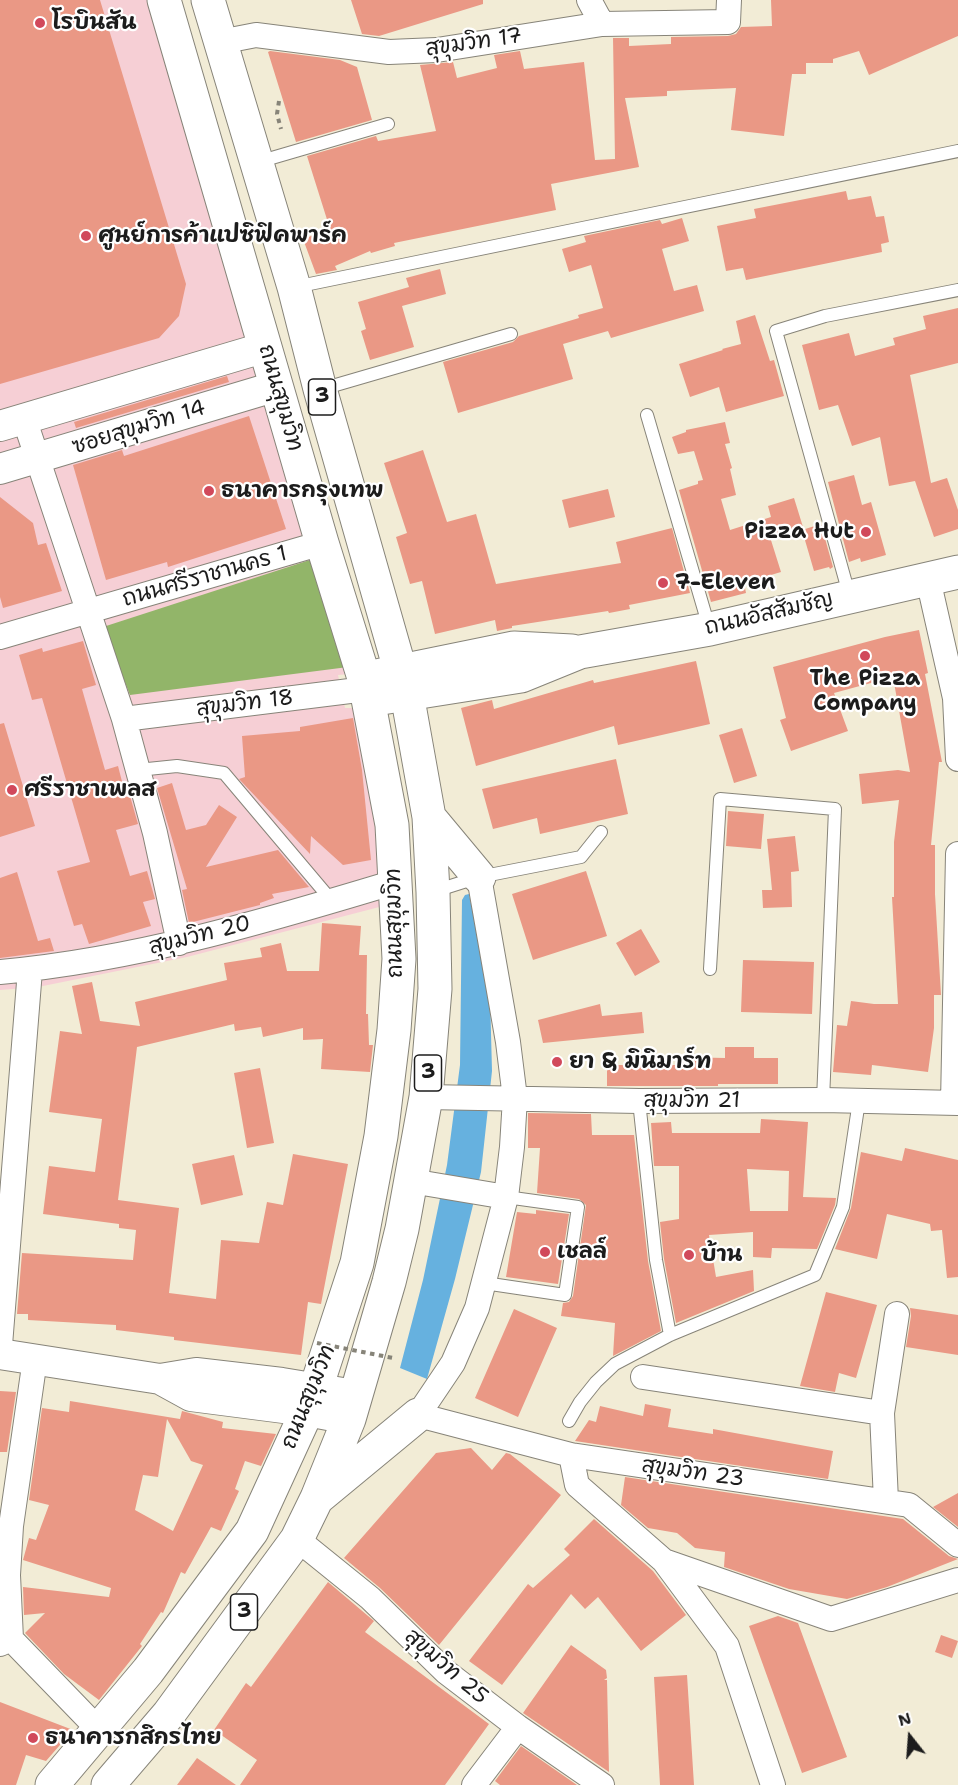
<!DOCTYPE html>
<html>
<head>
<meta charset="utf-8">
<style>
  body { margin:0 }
  #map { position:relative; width:958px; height:1785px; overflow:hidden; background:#f2ecd6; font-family:"Shantell Sans",sans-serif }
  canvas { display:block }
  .north { position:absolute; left:880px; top:1707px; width:60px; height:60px; -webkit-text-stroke:4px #fff; paint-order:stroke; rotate:343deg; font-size:16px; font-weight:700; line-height:24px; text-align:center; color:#1c1c1c }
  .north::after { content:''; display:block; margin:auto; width:21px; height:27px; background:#1c1c1c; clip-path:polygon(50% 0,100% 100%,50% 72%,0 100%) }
</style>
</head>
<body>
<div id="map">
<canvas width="958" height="1785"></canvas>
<div class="north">N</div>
</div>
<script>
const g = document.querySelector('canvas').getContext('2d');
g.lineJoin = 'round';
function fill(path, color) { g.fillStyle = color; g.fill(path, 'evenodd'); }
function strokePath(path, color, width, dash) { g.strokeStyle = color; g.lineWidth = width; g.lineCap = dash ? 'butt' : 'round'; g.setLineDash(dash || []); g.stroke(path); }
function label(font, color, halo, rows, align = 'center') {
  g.font = font + ' "Shantell Sans","Playpen Sans Thai",sans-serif'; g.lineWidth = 4.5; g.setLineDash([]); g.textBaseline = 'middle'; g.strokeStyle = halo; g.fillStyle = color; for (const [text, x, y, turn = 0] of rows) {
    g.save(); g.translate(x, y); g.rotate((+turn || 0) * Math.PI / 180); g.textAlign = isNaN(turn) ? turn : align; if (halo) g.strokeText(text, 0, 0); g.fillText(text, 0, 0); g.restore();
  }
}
fill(new Path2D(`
  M0 0H153L350 674 338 675 345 708H361L387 905 187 957 38 987 0 990Z`), '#f6cfd5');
fill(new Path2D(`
  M313 559 348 667 130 695 103 627Z`), '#92b569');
fill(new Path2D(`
  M469 894 490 995 492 1071 481 1172 455 1279 427 1379 400 1368 423 1280 447 1165 460 1065 462 900 465 895Z`), '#66b1df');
fill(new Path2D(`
  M0 0H100L186 284 179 316 159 338 0 384Z
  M351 0H483V4L379 36 362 34Z
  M771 0H958V36L869 75 859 51 833 59V63H806V74H792L784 136 731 130 736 88 667 91V96L625 98 639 167 551 184 556 210 394 243 395 246 371 253 370 251 335 266 337 270 316 274 303 239 330 229 307 156 376 136 378 141 436 131 420 65 453 62 457 78 497 68 494 55 520 51 524 69 584 62 595 160 615 159 613 38H629V46L671 44V37L728 36 736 34 741 27 772 26Z
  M270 51 340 60 357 67 372 120 296 142 268 52Z
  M846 191 848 200 871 196 876 217 884 216 889 242 881 244 882 252 746 280 743 268 726 271 717 226 756 218 754 209Z
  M682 218 689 241 662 249 674 291 697 285 704 311 611 338 608 331 563 344 573 379 458 413 443 362 513 342 519 336 579 318 578 315 603 308 591 265 569 272 562 249 586 242 584 236 660 220 662 224Z
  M440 269 446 294 402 306 414 347 370 360 361 331 366 329 358 302 409 287 406 278Z
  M958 308V363L910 375 931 483 947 478 958 510V529L934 537 915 481 889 486 880 437 852 446 838 405 819 410 802 345 849 333 855 356 895 345 893 338 926 329 923 316Z
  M755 315 770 361 774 360 784 396 726 412 719 387 690 397 679 364 723 350 722 349 741 344 736 321Z
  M227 376 229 382 76 428 74 422Z
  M249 416 286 529 168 567 167 562 106 580 73 465 122 450 124 456Z
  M725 422 730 443 725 444 732 468 730 469 736 495 721 499 730 530 771 517 768 506 794 498 803 527 770 537 781 572 744 583 746 593 711 602 679 490 698 484V481L703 480 694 451 678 454 672 437 686 432V430Z
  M423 450 447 522 476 514 496 584 621 563 616 542 672 528 690 593 629 605 630 609 609 613 608 611 512 626V628L497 631 495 620 435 634 422 581 410 584 396 537 407 533 384 463Z
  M854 475 862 505 871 502 886 555 861 562 860 558 849 562 828 482Z
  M608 489 615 517 569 528 562 500Z
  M0 497 33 523 38 545 46 543 62 591 3 608 0 597Z
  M821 524 833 567 830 569 829 567 814 571 802 530Z
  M919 630 928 673 925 674 942 762H939L931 845H935V894L941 995H934V1028L928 1072 872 1065 871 1075 833 1072 837 1025 847 1026 851 1001 874 1004H898L892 897H894V842L899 800 862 804 859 774 898 770 910 772 893 677 834 693 848 731 791 751 780 720 786 718 773 667 885 637Z
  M83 641 96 685 82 689 105 770 118 766 126 797 130 796 138 824 116 830 130 876 147 871 155 899 143 902 151 926 89 944 82 924 74 926 57 871 90 862 42 698 32 700 19 655 42 648 43 652Z
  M696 661 710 724 618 745 614 726 476 766 461 708 492 700 494 709 593 680 594 683Z
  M353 718 362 770 371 860 343 865 311 836 310 854 239 779 245 777 242 736 300 731V727Z
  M4 723 35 826 0 837V724Z
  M742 728 757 776 734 783 719 735Z
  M616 759 628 814 540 834 537 818 493 829 482 789Z
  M172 783 186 830 206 825 219 805 237 817 206 867 278 850 309 887 272 894 274 898 260 903V905L189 923 182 890 187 889 157 788Z
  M728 811 764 814 761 849 726 846Z
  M795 836 799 871 791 872 792 907 763 908 762 890H772L767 839Z
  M586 871 607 936 533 960 512 894Z
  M17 872 38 941 50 938 54 951 0 958V878Z
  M322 923 361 926 359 955H367L366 1014H368L369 1045H373L370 1072 321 1069 323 1039 303 1040V1028L263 1037 261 1027 235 1031 234 1024 137 1047 118 1200 179 1208 169 1293 216 1299 221 1240 259 1243 267 1202 283 1205 293 1154 348 1164 321 1304 308 1302 301 1355 174 1340V1337L116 1330V1325L28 1320V1314H17L22 1253 133 1260 136 1230 119 1228V1224L43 1214 49 1166 95 1172 102 1119 49 1112 60 1031 82 1034 72 986 92 982 100 1021 140 1026 135 1002 227 980 224 963 262 957 260 948 281 943 287 971H319Z
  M641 929 660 962 635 976 616 943Z
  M743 960 814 962 812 1014 741 1012Z
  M600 1004 602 1016 642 1012 644 1033 543 1043 538 1020Z
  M725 1047H754V1058H778V1084H718V1086H607V1065H680V1057L725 1058Z
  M260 1068 274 1143 247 1148 234 1073Z
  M528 1113 591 1114 592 1135H634L648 1261 661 1331 613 1356 615 1323 561 1316 563 1303 569 1302 573 1296 586 1205 579 1199 537 1193 540 1148H528Z
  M761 1119 808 1122 803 1197 836 1198 835 1205 817 1249 772 1248 771 1258 753 1257V1232L709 1235 716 1277 753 1270 754 1291 676 1323 664 1259 660 1222 679 1219V1166H654L651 1123 671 1122 672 1133H760ZM747 1169 789 1171 788 1211H750Z
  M905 1148 958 1160V1277L947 1278 942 1230 931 1231 930 1224 887 1214 877 1259 835 1249 851 1208 861 1152 902 1161Z
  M234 1155 243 1195 201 1205 192 1164Z
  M536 1210 569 1214 558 1284 506 1277 517 1212 536 1214Z
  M826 1292 877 1305 856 1378 839 1373 835 1392 800 1386Z
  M910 1308 958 1315V1355L906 1347 911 1316Z
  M514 1309 557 1328 518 1417 475 1398Z
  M0 1391 16 1392 7 1452H0Z
  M70 1401 180 1419 182 1411 223 1422 222 1428 276 1434 261 1466 245 1461 235 1489 239 1491 221 1531 211 1527 185 1574 181 1572 163 1613 161 1612 140 1644 142 1646 99 1700 64 1674 25 1633 45 1613 24 1615 23 1587 109 1597 111 1588 23 1560 29 1538 36 1540 49 1505 29 1500 42 1408 69 1412ZM167 1419 191 1461 203 1465 173 1531 135 1510 143 1475 158 1477Z
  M645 1404 671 1409 668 1427 713 1434V1429L833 1451 828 1479 575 1441 589 1420 596 1422 600 1406 643 1416Z
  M471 1448 492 1470 506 1453 510 1454 561 1495 439 1645 380 1588 344 1558 436 1453Z
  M625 1477 903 1519 949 1556 958 1559 887 1587 847 1599 789 1589 724 1567 725 1552 695 1548 677 1533 648 1528 621 1505Z
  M958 1493V1527L933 1507Z
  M594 1519 653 1571 686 1615 641 1651 598 1597 585 1609 571 1594 502 1685 469 1661 528 1584 533 1588 570 1555 564 1549Z
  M328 1582 374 1621 365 1632 489 1724 445 1785H240L257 1760 214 1730 246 1683 251 1687Z
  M778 1616 798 1623 847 1757 802 1773 749 1626Z
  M941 1635 958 1641 952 1658 935 1652Z
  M571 1645 606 1670 607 1678 604 1680H607L609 1772 523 1713Z
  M687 1675 694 1785H660L654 1677Z
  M0 1702 73 1730 46 1761 26 1755 16 1785H0Z
  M521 1746 577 1785H500L495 1781Z
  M197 1758 236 1785H177Z`), '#ea9885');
const service = new Path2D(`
  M258 162 388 124
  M295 287 958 151
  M322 389 511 334
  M647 415 709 627
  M849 594 776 331 825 316 958 290
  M138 770 177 766 224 773 332 901
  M435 891 479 877 581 857 601 832
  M710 969 720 799 835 809 823 1100
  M639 1101 656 1260 670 1335
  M484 1283 565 1295 578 1207 506 1197
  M569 1421 580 1402 596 1382 615 1364 670 1335 815 1275 843 1207 859 1101`);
const minor = new Path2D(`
  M589 0 602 24
  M220 42 256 35 389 52 437 50 602 24 728 22 729 0
  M24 418 124 719 155 833 179 943
  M928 579 955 698 958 759
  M0 637 322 543
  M124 719 366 689
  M479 877 508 1042 515 1098 512 1147 506 1197 477 1308 453 1363 418 1415 571 1455 909 1505 958 1545
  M0 972C135 960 266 921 395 882
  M426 1097 639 1101 823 1100 958 1103
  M953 1103 958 854
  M411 1181 506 1197
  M0 1345 30 970
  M643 1377 882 1413
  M571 1455 577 1485 664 1561 727 1646 773 1785
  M886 1501 882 1413 897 1314
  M297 1539 370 1598 446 1672 518 1727 602 1785
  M664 1561 831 1619 958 1580
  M11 1639 99 1730
  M0 1644 11 1639 8 1575 11 1526 35 1359
  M474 1785 518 1727`);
const tertiary = new Path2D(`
  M0 426 266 347
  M0 469 277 386
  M0 1354 160 1379 196 1373 282 1383 355 1395
  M160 1379 191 1396 307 1411 349 1419`);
const secondary = new Path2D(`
  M372 677 514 648 572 651
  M369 700 521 676 580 652 710 629 958 572`);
const trunk = new Path2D(`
  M429 817 479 877
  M320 1496 418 1415
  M52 1785 148 1671 252 1531 307 1411 316 1388 357 1263 381 1136 394 1030 399 959 392 825 364 678 322 543 164 0
  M108 1785 168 1715 297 1539 317 1498 349 1419 389 1282 402 1229 426 1097 435 989 433 892 429 817 407 694 320 389 294 287 208 0`);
strokePath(service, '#878479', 14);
strokePath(minor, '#878479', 26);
strokePath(tertiary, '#878479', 32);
strokePath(secondary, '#878479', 35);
strokePath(trunk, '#878479', 35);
strokePath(new Path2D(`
  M279 101 277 114 281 129`), '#878479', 4, [4.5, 4.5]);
strokePath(service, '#fff', 12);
strokePath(minor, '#fff', 24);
strokePath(tertiary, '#fff', 30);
strokePath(secondary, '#fff', 33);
strokePath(trunk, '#fff', 33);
strokePath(new Path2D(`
  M317 1343 393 1358`), '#878479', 4, [4.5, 4.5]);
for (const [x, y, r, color] of [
  [40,23,6,"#d1495b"],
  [86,236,6,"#d1495b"],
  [209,491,6,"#d1495b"],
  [866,532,6,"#d1495b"],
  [663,583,6,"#d1495b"],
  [865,656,6,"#d1495b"],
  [12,790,6,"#d1495b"],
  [557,1062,6,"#d1495b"],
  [545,1252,6,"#d1495b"],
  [689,1255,6,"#d1495b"],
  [33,1738,6,"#d1495b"]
]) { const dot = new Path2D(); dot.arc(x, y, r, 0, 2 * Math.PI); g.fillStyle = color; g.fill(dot); strokePath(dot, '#fff', 2); }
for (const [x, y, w] of [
  [322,397,27],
  [428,1073,27],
  [244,1612,27]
]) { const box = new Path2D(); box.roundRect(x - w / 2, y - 18, w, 36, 4.5); g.fillStyle = '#fff'; g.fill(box); strokePath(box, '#1c1c1c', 1.5); }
label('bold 21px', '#1c1c1c', null, [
  ["3",322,397],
  ["3",428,1073],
  ["3",244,1612]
]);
label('bold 22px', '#1c1c1c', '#fff', [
  ["โรบินสัน",52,23],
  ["ศูนย์การค้าแปซิฟิคพาร์ค",98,236],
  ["ธนาคารกรุงเทพ",221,491],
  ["Pizza Hut",854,532,"right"],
  ["7-Eleven",675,583],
  ["The Pizza",865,679,"center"],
  ["Company",865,704,"center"],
  ["ศรีราชาเพลส",24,790],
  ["ยา & มินิมาร์ท",569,1062],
  ["เชลล์",557,1252],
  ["บ้าน",701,1255],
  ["ธนาคารกสิกรไทย",45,1738]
], 'left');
label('22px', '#1c1c1c', '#fff', [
  ["สุขุมวิท 17",474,43,-8],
  ["ถนนสุขุมวิท",280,398,74],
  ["ซอยสุขุมวิท 14",139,428,-17],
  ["ถนนศรีราชานคร 1",205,577,-16],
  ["ถนนอัสสัมชัญ",769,614,-13],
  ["สุขุมวิท 18",245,704,-7],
  ["ถนนสุขุมวิท",395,923,-91],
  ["สุขุมวิท 20",200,936,-14],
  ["สุขุมวิท 21",692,1101],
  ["ถนนสุขุมวิท",309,1397,-68],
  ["สุขุมวิท 23",693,1473,8],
  ["สุขุมวิท 25",446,1667,41]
]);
</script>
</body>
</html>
